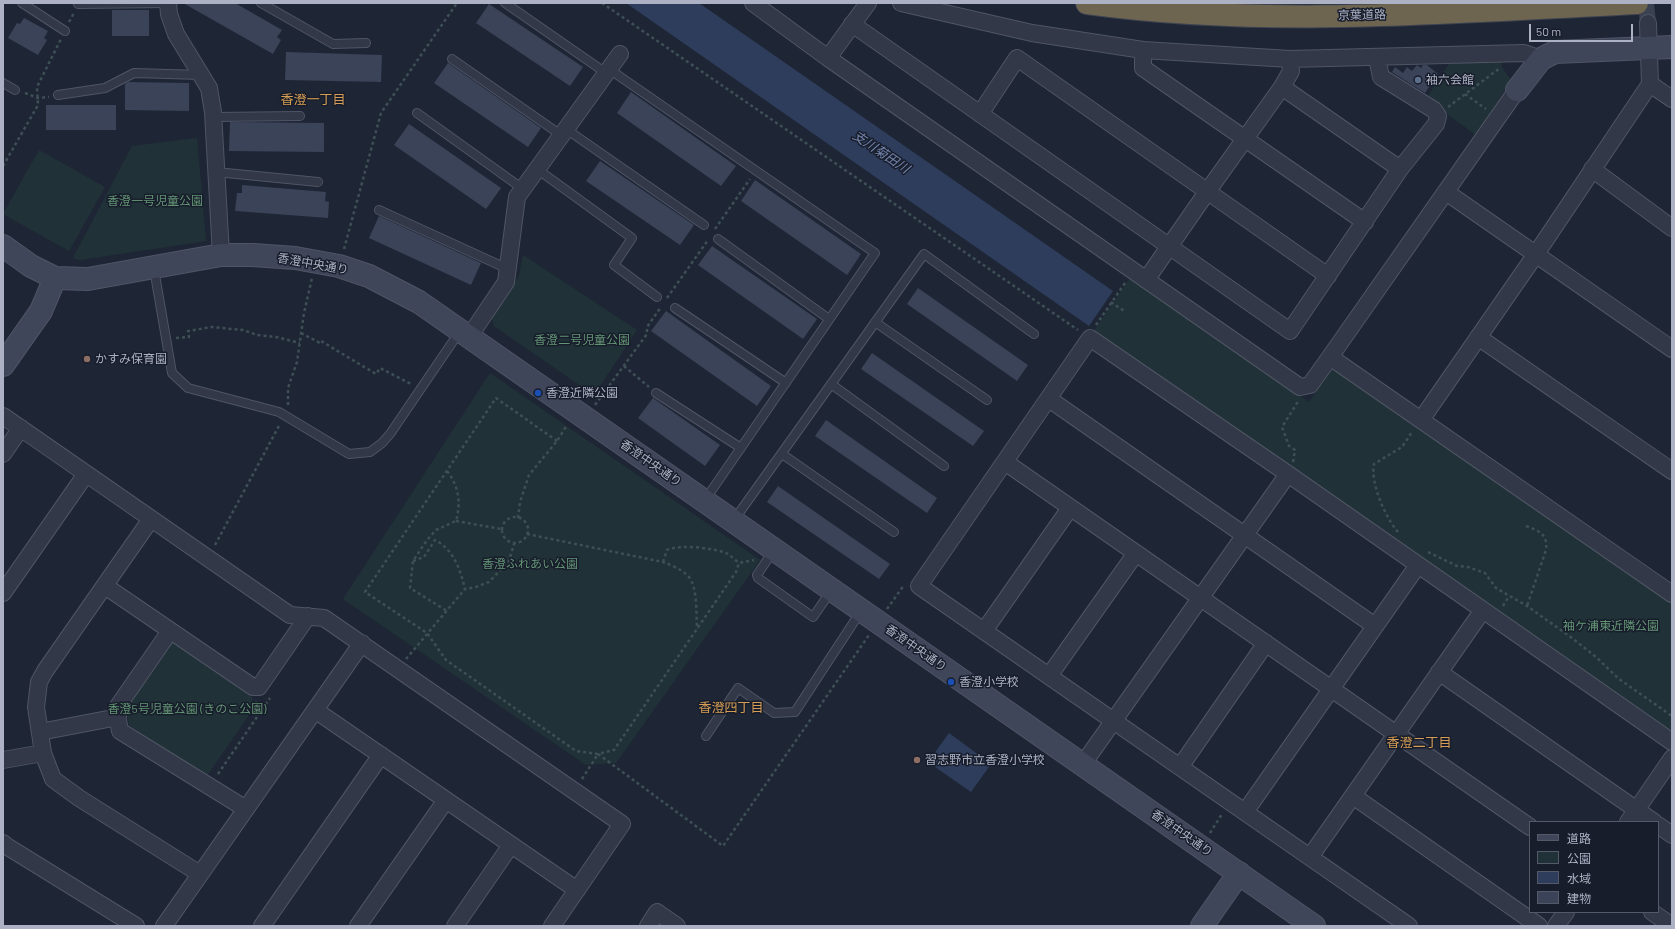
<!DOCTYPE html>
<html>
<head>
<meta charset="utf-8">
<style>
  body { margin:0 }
  #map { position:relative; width:1675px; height:929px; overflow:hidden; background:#1e2636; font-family:Barlow,"Noto Sans JP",sans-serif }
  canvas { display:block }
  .frame { position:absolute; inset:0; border:4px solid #acb2c4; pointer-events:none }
  .legend { position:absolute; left:1529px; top:821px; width:130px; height:92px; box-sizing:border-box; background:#181d2b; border:1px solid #535968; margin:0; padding:5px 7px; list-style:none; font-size:12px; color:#acb2c4 }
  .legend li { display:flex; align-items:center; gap:8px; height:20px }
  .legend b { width:20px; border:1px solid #535968 }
  .scale { position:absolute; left:1529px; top:24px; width:104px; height:18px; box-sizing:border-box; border:2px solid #acb2c4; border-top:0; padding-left:5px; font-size:12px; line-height:14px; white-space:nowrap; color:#acb2c4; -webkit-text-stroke:3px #181d2b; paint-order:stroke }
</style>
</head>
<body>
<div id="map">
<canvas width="1675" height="929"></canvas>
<div class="frame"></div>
<ul class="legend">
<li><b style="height:5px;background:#40465a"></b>道路</li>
<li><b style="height:11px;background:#203237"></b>公園</li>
<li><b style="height:11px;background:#2f3d5c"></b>水域</li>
<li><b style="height:11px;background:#3a4357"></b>建物</li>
</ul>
<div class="scale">50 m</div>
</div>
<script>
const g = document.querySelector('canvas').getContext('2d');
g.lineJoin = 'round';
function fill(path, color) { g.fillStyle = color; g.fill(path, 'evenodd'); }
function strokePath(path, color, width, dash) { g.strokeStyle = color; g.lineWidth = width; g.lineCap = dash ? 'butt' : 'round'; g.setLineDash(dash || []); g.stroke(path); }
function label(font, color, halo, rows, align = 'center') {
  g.font = font + ' Barlow,"Noto Sans JP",sans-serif'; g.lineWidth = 3; g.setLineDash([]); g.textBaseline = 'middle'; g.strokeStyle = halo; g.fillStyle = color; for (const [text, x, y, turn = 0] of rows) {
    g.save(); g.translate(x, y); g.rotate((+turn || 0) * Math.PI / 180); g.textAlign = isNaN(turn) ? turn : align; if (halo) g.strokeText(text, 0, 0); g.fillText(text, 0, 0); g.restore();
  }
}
fill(new Path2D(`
  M1501 59 1502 67 1511 80 1476 135 1426 99 1451 61Z
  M197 138 206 241 80 260 73 258 132 146Z
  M39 150 105 187 69 251 3 214Z
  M523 255 637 330 594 395 494 326 492 317 519 276Z
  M1130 278 1309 402 1331 371 1337 370 1672 602V736L1093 332Z
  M490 373 760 560 616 763 586 765 343 599Z
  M172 642 252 697 254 708 206 777 129 725 126 707Z`), '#203237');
fill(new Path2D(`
  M626 3H699L1113 291 1089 326Z
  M949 733 991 764 971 792 928 762Z`), '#2f3d5c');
fill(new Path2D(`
  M183 3H235L282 30 277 37 281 40 273 54Z
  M489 4 583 67 570 86 476 23Z
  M112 10H149V36H112Z
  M24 18 48 31 44 38 47 40 38 55 8 38 17 23 20 24Z
  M286 52 382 55 381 82 285 80Z
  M448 63 541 128 528 147 434 83Z
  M1417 65 1421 68 1423 65H1427L1438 74 1425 93 1392 72 1395 67 1403 73 1407 67 1412 71Z
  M128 82 189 83V111L125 110V84Z
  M631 92 736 166 721 186 617 113Z
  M46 105H116V130H46Z
  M230 122 324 123V152L229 151Z
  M409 124 501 188 486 209 394 145Z
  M600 161 694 225 680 245 586 181Z
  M755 180 861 254 847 275 741 201Z
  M242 185 326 192 325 201 329 202 328 218 235 211 237 193H242Z
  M379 216 481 263 471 285 369 238Z
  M712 246 817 319 803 339 698 265Z
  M918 288 1028 365 1017 381 907 304Z
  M666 311 771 386 757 406 651 331Z
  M872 353 984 431 973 446 861 369Z
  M653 398 720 445 705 466 638 418Z
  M826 420 937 498 927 513 815 436Z
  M778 486 890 564 879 579 767 502Z`), '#3a4357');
strokePath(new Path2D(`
  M1646 3 1648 23`), '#3a4252', 16, [16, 8]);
const lane = new Path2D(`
  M22 3 65 31
  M261 3 333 44 366 43
  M505 3 606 73
  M78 4 168 3
  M452 59 561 135
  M609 69 875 253 705 500
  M3 83 15 90
  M58 95 105 88 134 73 201 75
  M417 113 523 189
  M213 117 300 116
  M566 129 704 225
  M537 169 632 238 614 265 657 297
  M216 172 318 182
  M379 210 508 269
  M718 239 829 319
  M154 269 172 373 188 388 279 412 349 454 370 452 382 443 390 434 460 331
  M675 308 786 383
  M875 322 987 400
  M831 384 944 466
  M656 393 741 448
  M782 454 894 532
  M734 520 924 254 1034 334
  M774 550 757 575 758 578 813 617 831 591
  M706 736 738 688 774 713 795 712 861 611`);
const street = new Path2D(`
  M168 3 169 14 176 34 209 88 213 112 221 255
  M753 3 828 58 1300 387 1310 385 1330 357 1517 90
  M901 3 1032 33 1143 50 1290 59 1524 53 1541 59
  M852 24 1290 331 1400 169 1436 124 1438 116 1434 110 1381 77 1377 58
  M1143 50V68L1365 222
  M828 58 868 3
  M1650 84 1672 99
  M1282 87 1400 169
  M980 114 1017 58 1328 276
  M1592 169 1672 228
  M1446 192 1672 349
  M1146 280 1207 192 1282 87 1291 71 1290 59
  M469 337 506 282 517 197 620 54
  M1478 337 1672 471
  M1330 357 1672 594
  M1049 399 1375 626
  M3 416 290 615 324 618 622 824 552 926
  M1421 420 1536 254 1650 84 1648 23
  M3 454 21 428
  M1005 462 1530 827
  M151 519 45 671 39 682 36 707 43 753 53 779 79 798 200 874
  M105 586 253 687H259L308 616
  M3 593 86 474
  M170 631 116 709 120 731 246 809
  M984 631 1070 508
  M1439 672 1654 822
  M1049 676 1136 553
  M315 710 577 890
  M40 732 118 717
  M3 760 43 753
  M1083 764 1288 474
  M1180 767 1266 643
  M1353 796 1539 926
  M1245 812 1418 565
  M1628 822 1672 758
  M1658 825 1672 835
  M3 843 8 847 136 926
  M1310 857 1483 610
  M1652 912 1672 926
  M164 926 362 643
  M262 926 381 755
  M358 926 446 800
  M455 926 511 845
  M648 926 657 912 677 926
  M1409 926 919 586 1090 338 1288 474 1672 742
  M1556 926 1566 912`);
const secondary = new Path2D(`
  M1517 90 1541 59 1555 52 1672 47
  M3 246 31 266 55 278 88 279 221 255H253L295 258 339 266 369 276 419 302 1314 926
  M3 365 41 311 55 278
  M1202 926 1239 873`);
const highway = new Path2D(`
  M1087 3C1269 28 1455 12 1637 3`);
strokePath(lane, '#4f5565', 10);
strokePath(street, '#4f5565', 18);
strokePath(secondary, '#4f5565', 24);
strokePath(highway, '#3d4251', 24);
strokePath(new Path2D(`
  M602 3 1078 330
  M69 22 74 13
  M25 93 38 98 49 97
  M1465 94 1486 109
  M1448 107 1500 68
  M3 166 38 105 37 87 61 39
  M715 229 750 179
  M344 249 381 113 457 3
  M667 298 708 240
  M1111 302 1124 311
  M1096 325 1125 283
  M301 333 320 343 321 341 376 374 380 368 411 384
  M176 338 189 337 188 331 211 327 243 330 257 335 276 337 300 343
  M624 366 649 387
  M288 405V388L297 362 304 313 312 278
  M595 405 647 334V327L661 307
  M557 441 496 398 365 592 427 633 446 660 576 751 598 754 614 750 736 572 739 563 754 560
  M1293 462 1295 450 1289 446 1282 427 1299 400
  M447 471C459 486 461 503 456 521L436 530 427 540 413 561 410 588 447 611
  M502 530a13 13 0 1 1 26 0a13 13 0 1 1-26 0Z
  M518 518 520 502 529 475 557 441 567 425
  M456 521 501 529
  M1526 526C1539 531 1548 534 1546 550L1527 606
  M1398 532C1385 517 1370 482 1374 464L1402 447 1412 432
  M527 534 663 562C671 565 681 569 688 576 698 586 696 615 697 629
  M215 545 280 424
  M1428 552 1457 566 1468 567 1485 573 1496 588 1527 606 1572 638 1596 657 1619 679 1672 716
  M413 561 424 557 435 540C454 550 460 569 465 589
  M663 562 667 550C680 544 713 548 726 553 730 555 734 559 739 563
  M1503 606 1509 596
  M887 609 904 585
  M406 659 465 589 476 587 489 582 509 561 514 544
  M256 701 257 705 262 710
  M598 754 723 846 869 635
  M218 774 270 698
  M582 779 598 754
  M1210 833 1222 814`), '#3e4f55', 2.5, [3, 3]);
strokePath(lane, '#323847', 8);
strokePath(street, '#323847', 16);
strokePath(secondary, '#40465a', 22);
strokePath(highway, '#6d654f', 22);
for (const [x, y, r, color] of [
  [1418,80,4,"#5c6f8a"],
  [87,359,4,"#8d6e63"],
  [538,393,4,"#1a4fb4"],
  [951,682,4,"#1a4fb4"],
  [917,760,4,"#8d6e63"]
]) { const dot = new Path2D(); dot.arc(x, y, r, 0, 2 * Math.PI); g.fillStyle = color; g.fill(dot); strokePath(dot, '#181d2b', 1.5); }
label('12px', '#acb2c4', '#181d2b', [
  ["京葉道路",1362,15,-1],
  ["香澄中央通り",313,264,10],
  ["香澄中央通り",651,463,35],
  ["香澄中央通り",916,648,35],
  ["香澄中央通り",1182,833,35]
]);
label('12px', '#acb2c4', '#181d2b', [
  ["袖六会館",1426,80],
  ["かすみ保育園",95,359],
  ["香澄近隣公園",546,393],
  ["香澄小学校",959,682],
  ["習志野市立香澄小学校",925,760]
], 'left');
label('12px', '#639474', '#181d2b', [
  ["香澄一号児童公園",155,201],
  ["香澄二号児童公園",582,340],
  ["香澄ふれあい公園",530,564],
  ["袖ケ浦東近隣公園",1611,626],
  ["香澄5号児童公園 (きのこ公園)",187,709]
]);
label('13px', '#d59d55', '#181d2b', [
  ["香澄一丁目",313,100],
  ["香澄四丁目",731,708],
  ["香澄二丁目",1419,743]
]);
label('italic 13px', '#7385ad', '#181d2b', [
  ["支川菊田川",881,152,34]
]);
</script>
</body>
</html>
